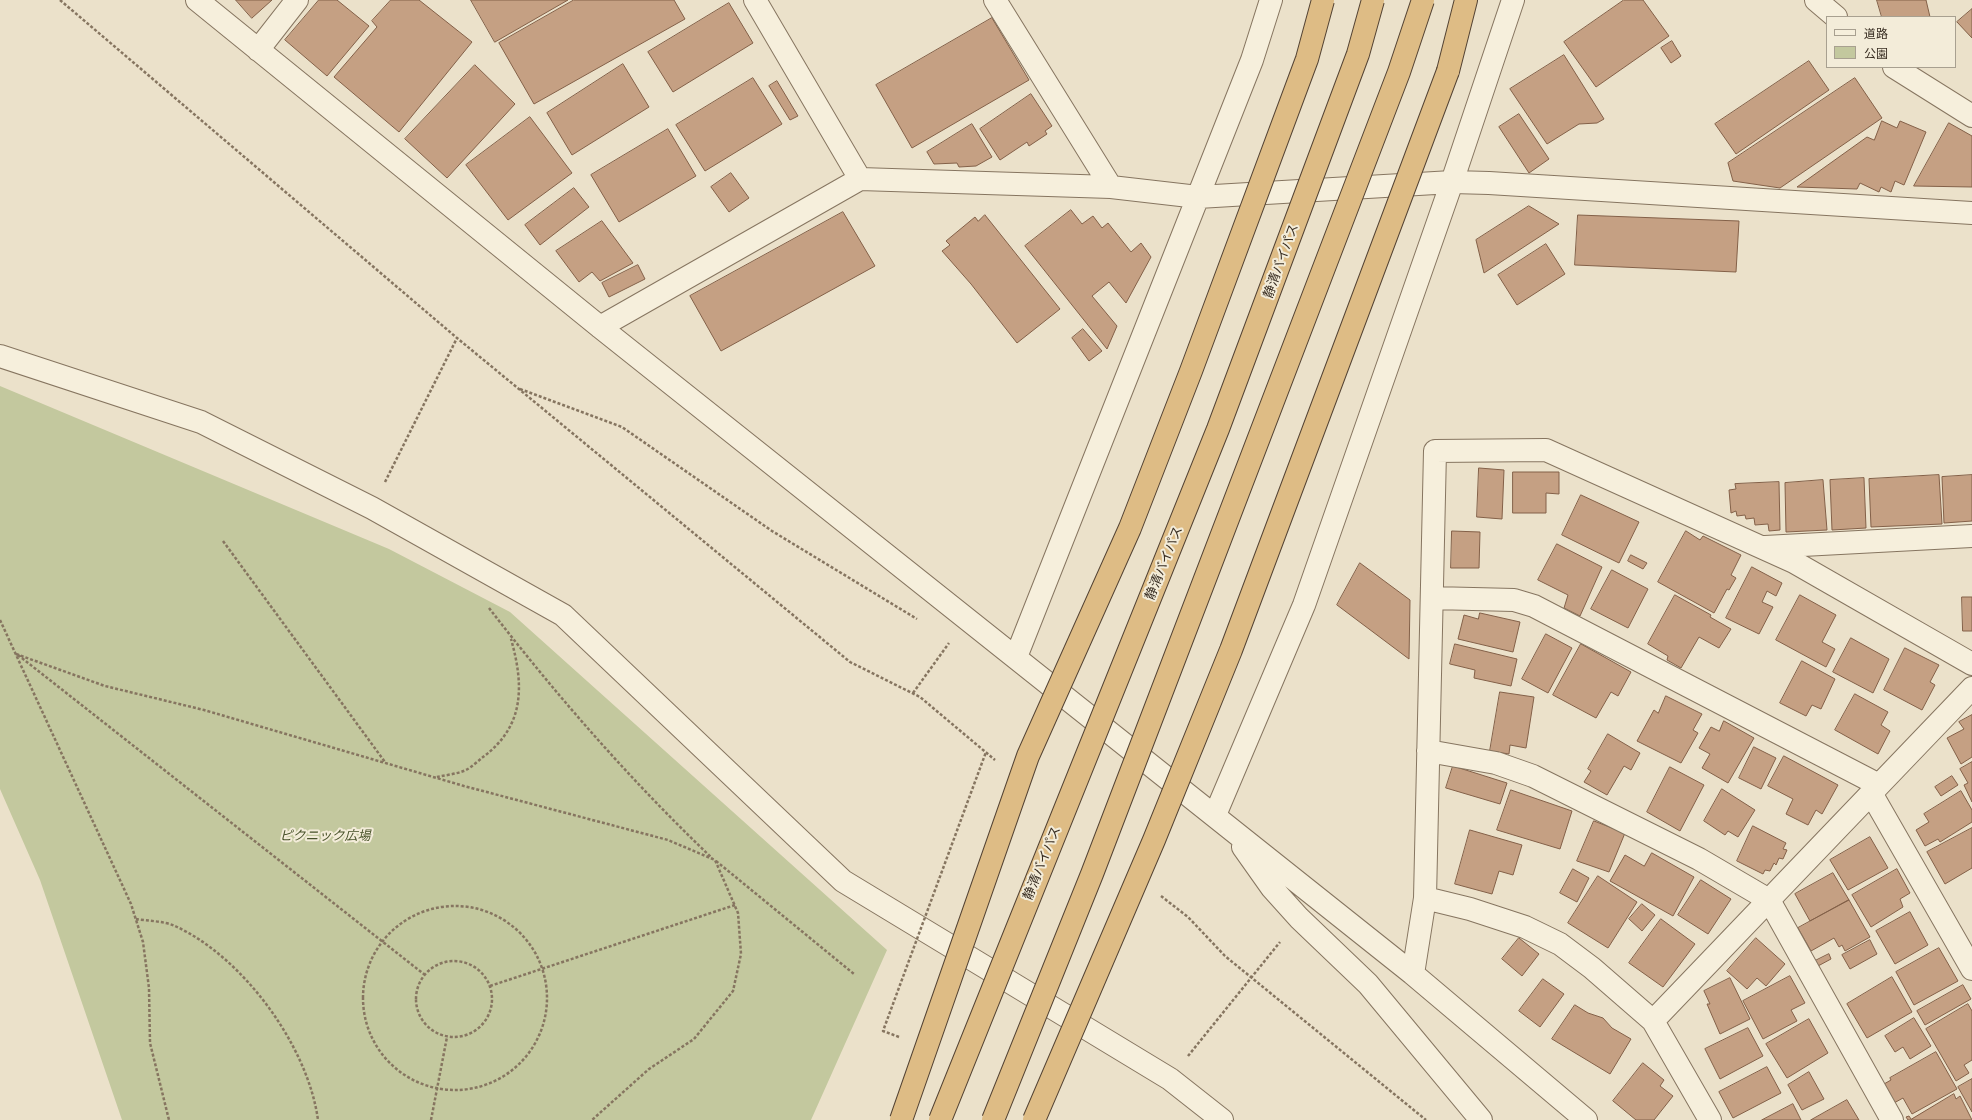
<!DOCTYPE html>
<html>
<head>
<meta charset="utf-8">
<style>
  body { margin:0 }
  #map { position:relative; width:1972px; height:1120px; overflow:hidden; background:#ebe1ca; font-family:"Crimson Pro","Noto Sans JP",serif }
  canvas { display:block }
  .legend { position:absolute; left:1826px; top:16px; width:130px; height:52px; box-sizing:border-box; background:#f3ecd9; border:1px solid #a8a090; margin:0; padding:5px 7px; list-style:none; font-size:12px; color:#382d22 }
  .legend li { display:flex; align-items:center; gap:8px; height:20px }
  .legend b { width:20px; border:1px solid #a8a090 }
</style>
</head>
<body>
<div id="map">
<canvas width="1972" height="1120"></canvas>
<ul class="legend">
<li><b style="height:5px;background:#f6efdc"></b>道路</li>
<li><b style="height:11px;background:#c3c89e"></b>公園</li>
</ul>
</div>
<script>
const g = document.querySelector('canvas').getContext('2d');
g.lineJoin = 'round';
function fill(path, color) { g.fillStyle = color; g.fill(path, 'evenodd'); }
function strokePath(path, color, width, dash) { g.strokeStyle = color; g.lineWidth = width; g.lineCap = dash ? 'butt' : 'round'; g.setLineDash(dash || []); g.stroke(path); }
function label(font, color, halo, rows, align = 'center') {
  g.font = font + ' "Crimson Pro","Noto Sans JP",serif'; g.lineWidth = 4; g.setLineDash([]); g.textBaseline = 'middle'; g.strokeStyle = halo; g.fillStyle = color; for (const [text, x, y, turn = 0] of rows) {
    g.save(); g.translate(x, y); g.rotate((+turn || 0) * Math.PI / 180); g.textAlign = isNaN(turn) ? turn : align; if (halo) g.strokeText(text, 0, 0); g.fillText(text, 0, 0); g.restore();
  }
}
fill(new Path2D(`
  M0 386 389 549 510 612 887 950 811 1120H122L40 880 0 789Z`), '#c3c89e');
const building = new Path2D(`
  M236 0H272L252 18Z
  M319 0H337L369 26 327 76 285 40Z
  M391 0H419L472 42 399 132 334 77 377 27 372 21Z
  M471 0H568L495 42Z
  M574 0H674L685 19 534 104 499 43Z
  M1624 0H1643L1669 36 1596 87 1564 42Z
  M1877 0H1926L1930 17H1882Z
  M729 3 753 43 673 92 648 52Z
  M1972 9V38L1957 22Z
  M992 18 1029 80 912 148 876 85Z
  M1672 41 1681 56 1671 63 1661 48Z
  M1564 55 1604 119 1597 123 1579 124 1547 144 1510 89Z
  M1809 61 1829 90 1736 154 1715 124Z
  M623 64 649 107 572 155 547 113Z
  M475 65 515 104 447 178 405 139Z
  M753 78 782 124 705 171 676 125Z
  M1855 78 1882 118 1780 188 1733 181 1728 163Z
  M777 81 798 116 790 120 769 86Z
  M1031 94 1052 126 1045 131 1047 134 1029 146 1027 142 1000 160 980 129Z
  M1519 114 1549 159 1529 173 1499 127Z
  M530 117 572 173 508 220 466 165Z
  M1882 121 1897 128 1900 121 1926 132 1904 185 1895 181 1891 192 1881 187 1879 192 1860 183 1857 189 1797 187 1867 137 1874 140Z
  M1949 123 1972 136V187L1914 186Z
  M972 124 992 157 976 166 959 167 957 163 934 164 927 152Z
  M668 129 696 176 619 222 591 175Z
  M731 173 749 198 729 212 711 187Z
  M574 188 589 207 540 245 525 225Z
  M1529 206 1559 224 1484 273 1476 240Z
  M1071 210 1082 224 1093 216 1102 228 1108 223 1131 252 1141 243 1151 257 1126 303 1109 282 1092 296 1117 326 1107 349 1025 246Z
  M843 212 875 266 721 351 690 296Z
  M985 215 1060 309 1017 343 971 284 942 251 950 245 946 241 975 217 978 221Z
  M1578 215 1739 221 1736 272 1575 265Z
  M602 221 633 263 600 281 592 272 579 282 556 251Z
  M1546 244 1565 274 1517 305 1498 275Z
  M638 265 645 279 609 297 602 283Z
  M1083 329 1102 351 1089 361 1072 338Z
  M1479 468 1504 470 1502 519 1477 517Z
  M1513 472H1559V494L1546 493V513H1513Z
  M1939 475 1942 524 1871 527 1869 479Z
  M1972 475V521L1944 523 1942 477Z
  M1864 478 1866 528 1832 530 1830 480Z
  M1823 480 1827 530 1786 532 1785 483Z
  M1779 482 1780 530 1769 531 1768 524 1755 525 1754 518 1746 519 1745 515 1737 516 1736 511 1731 513 1729 490 1736 489 1735 484Z
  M1581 495 1639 522 1619 563 1562 535Z
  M1452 531 1480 532 1479 568H1451Z
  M1686 531 1700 540 1703 536 1741 555 1731 575 1736 578 1729 590 1727 589 1714 613 1658 582Z
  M1557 544 1602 567 1580 616 1564 608 1568 595 1538 580Z
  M1631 555 1647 563 1643 569 1628 561Z
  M1360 563 1410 600 1409 659 1337 605Z
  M1752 567 1782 583 1776 596 1767 591 1762 602 1773 607 1759 634 1726 618Z
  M1612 570 1648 589 1628 628 1591 609Z
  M1675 595 1711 615 1710 617 1731 629 1719 648 1699 637 1681 668 1667 660 1668 656 1648 644Z
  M1800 595 1836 615 1822 642 1835 649 1826 667 1776 640Z
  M1962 597H1972V631H1963Z
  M1480 613 1520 622 1513 652 1458 639 1464 615 1478 619Z
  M1546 634 1572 648 1548 693 1522 679Z
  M1851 638 1889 659 1873 693 1833 672Z
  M1455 644 1517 659 1511 686 1474 678 1475 670 1450 664Z
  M1581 644 1631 672 1618 696 1611 692 1596 718 1553 695Z
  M1905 648 1939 665 1930 682 1935 685 1922 710 1884 690Z
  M1802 661 1835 679 1821 709 1812 705 1806 716 1780 703Z
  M1500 692 1534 697 1526 748 1510 745 1509 754 1490 751Z
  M1855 694 1888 712 1881 725 1890 731 1878 754 1835 730Z
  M1666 696 1702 714 1693 730 1698 733 1681 763 1637 741 1654 710 1658 713Z
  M1972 715V757L1961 764 1947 738 1964 729 1959 722Z
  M1724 721 1754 738 1728 783 1702 768 1710 754 1699 748 1711 727 1719 731Z
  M1608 734 1640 753 1631 770 1624 766 1607 795 1584 782 1591 771 1588 769Z
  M1754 747 1776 758 1761 789 1739 778Z
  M1784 756 1838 785 1822 814 1816 810 1808 825 1786 814 1793 799 1768 786Z
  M1972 762V802L1964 785 1968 783 1960 769Z
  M1453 766 1507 783 1500 804 1446 788Z
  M1670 767 1704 785 1680 831 1647 812Z
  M1952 776 1958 785 1941 796 1935 787Z
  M1722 789 1755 810 1738 837 1728 831 1725 835 1704 821Z
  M1511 790 1572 811 1560 849 1497 830Z
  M1961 791 1972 810V822L1940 842 1938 839 1925 846 1916 830 1929 822 1924 814Z
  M1594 821 1625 833 1609 872 1577 861Z
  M1753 826 1786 843 1783 849 1787 850 1783 859 1779 858 1776 865 1774 863 1770 871 1765 870 1763 874 1737 861Z
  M1972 828V868L1945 884 1927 852Z
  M1470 830 1522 845 1513 875 1499 871 1492 894 1455 884Z
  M1870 837 1888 868 1848 890 1830 860Z
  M1652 853 1694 877 1673 916 1610 881 1625 855 1644 866Z
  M1573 869 1589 878 1577 902 1560 893Z
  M1897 869 1910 893 1900 899 1903 907 1871 927 1852 895Z
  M1833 873 1849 900 1810 921 1795 894Z
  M1598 876 1637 902 1608 948 1568 923Z
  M1701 880 1731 899 1708 934 1678 915Z
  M1849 900 1870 937 1845 951 1842 945 1839 947 1834 938 1811 951 1798 928Z
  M1642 904 1655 915 1642 931 1629 919Z
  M1910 912 1928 945 1895 964 1876 931Z
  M1661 919 1695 944 1663 987 1629 963Z
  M1519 938 1539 954 1522 976 1502 959Z
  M1756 938 1785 964 1766 986 1757 978 1747 989 1727 971Z
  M1870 940 1877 954 1850 969 1842 955Z
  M1939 948 1958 981 1914 1005 1896 972Z
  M1829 954 1831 959 1818 966 1815 961Z
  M1790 976 1805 1003 1791 1010 1797 1021 1763 1039 1743 1001Z
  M1892 977 1912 1012 1867 1038 1847 1004Z
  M1730 978 1750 1019 1720 1034 1707 1004H1710L1704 991Z
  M1543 979 1564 994 1540 1027 1519 1011Z
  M1963 985 1971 999 1925 1025 1917 1011Z
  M1968 1004 1972 1011V1060L1964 1065 1969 1073 1956 1081 1926 1029Z
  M1575 1005 1588 1013 1603 1018 1612 1028 1631 1039 1610 1074 1552 1039Z
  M1914 1018 1931 1046 1910 1059 1903 1047 1895 1052 1885 1036Z
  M1809 1019 1828 1053 1787 1078 1766 1044Z
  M1748 1028 1763 1056 1720 1079 1705 1049Z
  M1936 1052 1957 1089 1912 1114 1903 1098 1894 1103 1884 1084 1891 1080 1890 1078Z
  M1643 1063 1664 1080 1660 1086 1673 1096 1654 1120H1636L1613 1101Z
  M1767 1067 1781 1093 1733 1118 1719 1092Z
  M1809 1072 1824 1099 1802 1110 1788 1085Z
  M1972 1079V1112L1958 1087Z
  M1954 1094 1956 1099 1960 1096 1972 1120H1908L1906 1117 1909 1116 1911 1119Z
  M1847 1100 1859 1120H1811Z
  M1793 1104 1801 1120H1762Z`);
fill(building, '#c5a083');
strokePath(building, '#836048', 1);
const minor = new Path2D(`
  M197 0 600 327 1413 974 1586 1120
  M755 0 860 179
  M995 0 1111 187
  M1816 0 1836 17
  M258 50 297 0
  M1894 67 1972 116
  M600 327 860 179 1111 187 1198 197 1452 182 1489 183 1972 213
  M0 356 201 422 372 508 563 615 843 881 1170 1079 1222 1120
  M1765 547 1972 536
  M1432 598 1514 600 1534 606 1879 785
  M1016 657 1252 60 1271 0
  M1428 751 1496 763 1533 776 1699 859 1769 900 1892 1120
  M1871 793 1972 969
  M1215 815 1304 605 1452 182 1513 0
  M1243 847 1272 888 1299 918 1368 984 1481 1120
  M1425 898 1470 909 1525 927 1560 944 1592 968 1653 1021 1710 1120
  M1413 974 1425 898 1435 451 1546 450 1794 562 1972 664
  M1653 1021 1972 688`);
const trunk = new Path2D(`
  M1448 71 1466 0`);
strokePath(minor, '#867560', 24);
strokePath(trunk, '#544333', 24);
strokePath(new Path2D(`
  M60 0 457 338 850 662 920 697 995 760
  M520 389 622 427 772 531 917 619
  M385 482 457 338
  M223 541 385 762
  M489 608C557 696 631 781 712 858
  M0 620 131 904 143 942 149 988 150 1043 169 1120
  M16 654 105 686 204 710 464 786 668 840 715 860 738 913 741 954 733 991 694 1039 649 1069 592 1120
  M18 655 425 975
  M913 693 949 643
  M437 777C446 775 457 774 466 770 472 767 478 761 483 757 525 726 524 685 511 639
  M716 861 854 974
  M1161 896 1188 917 1225 956 1426 1120
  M363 998a92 92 0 1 1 184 0a92 92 0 1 1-184 0Z
  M136 919C148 921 164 921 175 926 243 957 308 1046 318 1120
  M416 999a38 38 0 1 1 76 0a38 38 0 1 1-76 0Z
  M490 986 735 905
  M1188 1056 1280 942
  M431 1120 447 1037`), '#867560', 2.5, [3, 2]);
strokePath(minor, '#f6efdc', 22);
strokePath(trunk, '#debc85', 22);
const trunkBridge = new Path2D(`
  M901 1120 1028 756 1130 528 1191 371 1307 59 1323 0
  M940 1120 1218 429 1358 54 1373 0
  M993 1120 1092 874 1399 72 1423 0
  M1034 1120 1154 840 1231 650 1448 71`);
strokePath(trunkBridge, '#544333', 24, []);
strokePath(new Path2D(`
  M899 1037 883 1031 986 752`), '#867560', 2.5, [3, 2]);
strokePath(trunkBridge, '#debc85', 22);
label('13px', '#382d22', '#f3ecd9', [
  ["静清バイパス",1281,261,-70],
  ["静清バイパス",1164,563,-68],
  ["静清バイパス",1042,863,-68]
]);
label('italic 13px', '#48522a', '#f3ecd9', [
  ["ピクニック広場",325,836]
]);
</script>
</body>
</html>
